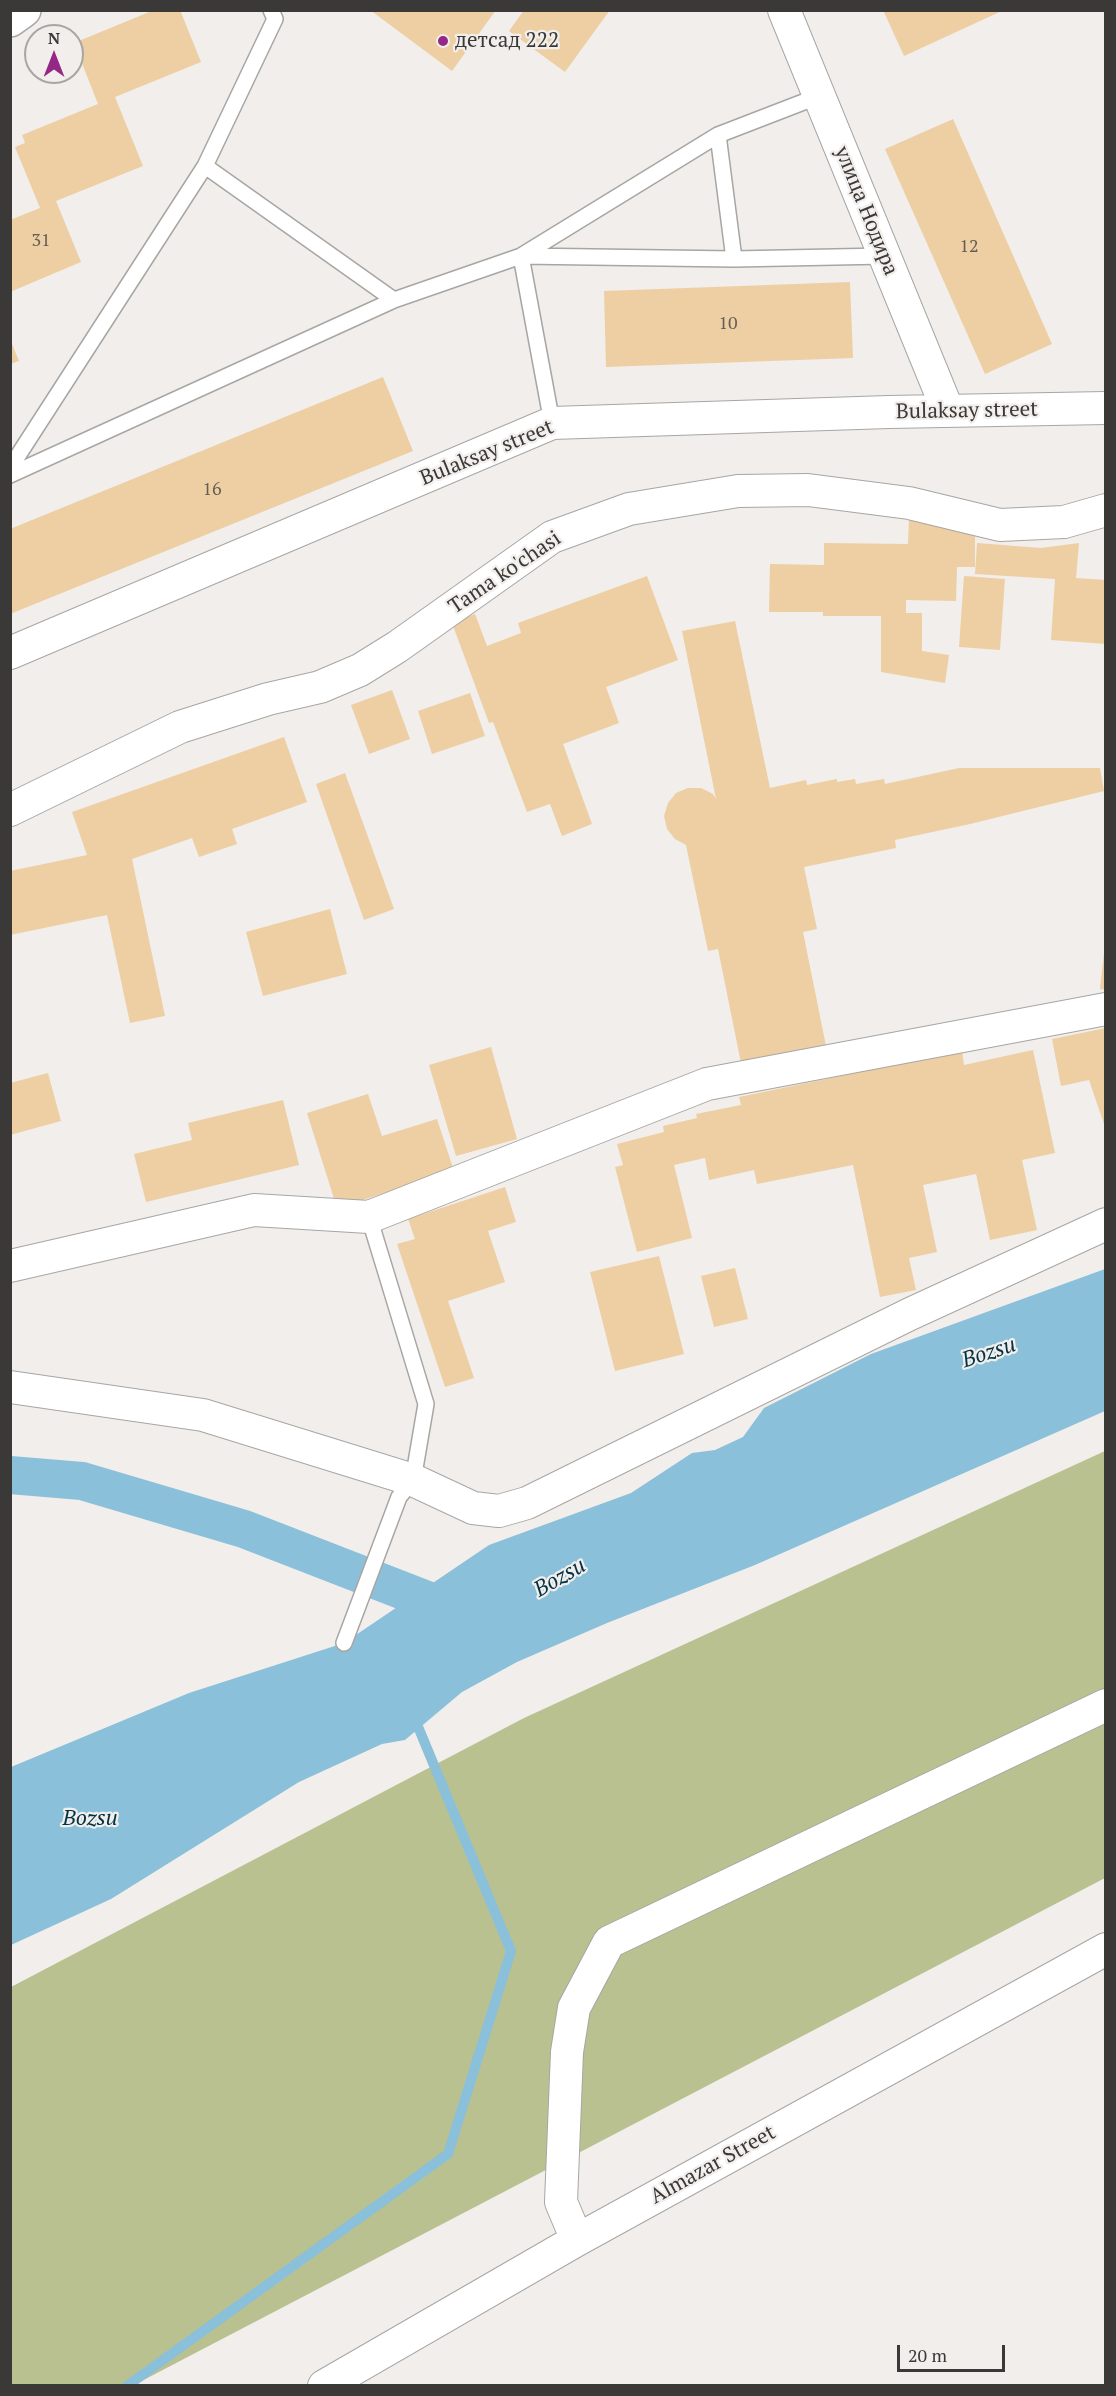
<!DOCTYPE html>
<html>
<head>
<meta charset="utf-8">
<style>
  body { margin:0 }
  #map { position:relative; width:1116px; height:2396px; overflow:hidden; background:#f1eeeb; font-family:"PT Serif",serif }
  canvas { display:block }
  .frame { position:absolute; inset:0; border:12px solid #3a3938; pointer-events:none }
  .north { position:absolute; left:24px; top:24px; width:60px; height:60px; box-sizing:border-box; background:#f1eeeb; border:2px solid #a8a6a3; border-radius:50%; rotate:0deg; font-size:16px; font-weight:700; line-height:24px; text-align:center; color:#3a3938 }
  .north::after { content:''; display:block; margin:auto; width:21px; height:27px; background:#952787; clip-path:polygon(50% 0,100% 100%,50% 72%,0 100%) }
  .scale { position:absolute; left:897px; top:2345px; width:108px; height:27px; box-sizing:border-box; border:3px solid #3a3938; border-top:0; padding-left:8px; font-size:18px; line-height:21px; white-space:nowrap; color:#3a3938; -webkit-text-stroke:4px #f1eeeb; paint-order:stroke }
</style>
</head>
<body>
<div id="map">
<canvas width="1116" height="2396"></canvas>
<div class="frame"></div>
<div class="north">N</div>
<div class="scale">20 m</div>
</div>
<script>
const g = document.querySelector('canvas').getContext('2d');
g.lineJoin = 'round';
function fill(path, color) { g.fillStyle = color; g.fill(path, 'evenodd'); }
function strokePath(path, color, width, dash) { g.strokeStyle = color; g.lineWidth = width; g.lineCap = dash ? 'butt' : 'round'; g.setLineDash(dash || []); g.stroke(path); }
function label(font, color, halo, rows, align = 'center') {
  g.font = font + ' "PT Serif",serif'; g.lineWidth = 4.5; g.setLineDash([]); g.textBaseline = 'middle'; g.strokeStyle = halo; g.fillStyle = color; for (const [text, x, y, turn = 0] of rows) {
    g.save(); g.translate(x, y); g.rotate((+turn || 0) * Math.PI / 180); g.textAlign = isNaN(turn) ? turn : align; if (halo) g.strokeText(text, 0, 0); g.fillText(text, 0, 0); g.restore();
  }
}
fill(new Path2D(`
  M1105 1451V1878L134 2385 11 2386V1987L524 1718Z`), '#b9c190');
fill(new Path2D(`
  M1105 1269V1411L755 1565 607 1623 517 1662 462 1692 405 1740 382 1744 299 1782 111 1899 11 1945V1767L189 1693 344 1643 489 1545 631 1493 692 1453 715 1450 743 1437 764 1408 871 1354Z`), '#8bc0da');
strokePath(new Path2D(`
  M127 2386 448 2154 511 1951 414 1717`), '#8bc0da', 10);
strokePath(new Path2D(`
  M10 1475 82 1481 244 1529 463 1614`), '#8bc0da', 38);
fill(new Path2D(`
  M154 10H180L201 62 115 97 143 166 56 201 81 262 10 292V220L40 208 15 147 25 143 22 135 98 104 74 43Z
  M370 10H496L452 71Z
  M524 10H610L565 72 509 31Z
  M883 10H1004L904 56Z
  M953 119 1052 344 985 374 885 149Z
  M850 282 853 358 606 367 604 291Z
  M10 339 19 361 10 364Z
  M383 377 413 451 10 614V529Z
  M909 519 975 529V567H957L956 601 906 600V613H922V651L949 655 945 683 881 672V616H823V612H769L770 564 824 565V543L908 544Z
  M977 543 1041 548 1079 543 1076 578 1106 580V644L1051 640 1055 579 975 574Z
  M647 576 678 660 606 687 619 723 563 744 592 824 562 836 550 804 527 812 493 722 489 723 452 623 475 614 487 646 521 633 518 623Z
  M964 576 1005 579 1000 650 959 647Z
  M735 621 770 788 806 780 807 785 837 779V782L855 779 856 784 884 779 885 784 959 768H1100L1104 791 970 824 895 840 896 848 804 867 817 929 803 932 826 1046 741 1063 718 949 708 951 686 845 675 839 667 829 664 816 668 803 676 793 688 788H701L713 794 716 799 682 631Z
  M392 690 410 739 369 754 351 705Z
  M470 693 485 736 432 754 418 711Z
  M284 737 307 802 232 829 237 844 199 857 192 838 132 859 165 1016 130 1023 107 915 10 935V871L87 855 72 812Z
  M345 773 394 909 364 920 316 784Z
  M330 909 347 974 263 996 246 932Z
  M1104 953H1106V990L1100 989Z
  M1106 1028V1127H1105L1089 1080 1061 1086 1052 1039Z
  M491 1047 517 1139 456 1156 429 1065Z
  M1033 1050 1055 1153 1022 1160 1037 1230 990 1240 976 1174 923 1185 937 1252 909 1258 916 1290 880 1297 853 1165 757 1184 754 1170 709 1180 705 1158 674 1165 692 1238 637 1252 615 1167 623 1165 617 1144 664 1132 663 1126 697 1118 696 1114 741 1105 739 1097 962 1051 964 1065Z
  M48 1073 61 1121 10 1135V1083Z
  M368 1094 382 1136 437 1119 454 1171 337 1208 307 1113Z
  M283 1100 299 1165 146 1202 134 1154 192 1140 188 1123Z
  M505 1187 516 1222 488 1231 505 1282 448 1301 474 1378 445 1387 397 1244 415 1239 408 1219Z
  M659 1256 684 1354 615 1371 590 1272Z
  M735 1268 748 1319 714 1327 701 1276Z`), '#edcfa3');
const service = new Path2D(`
  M718 135 734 259
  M205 166 275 19 271 10
  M552 423 521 256 734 259 885 256
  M10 468 205 166 394 300
  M10 475 394 300 521 256 718 135 819 96
  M344 1643 399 1497 413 1480 426 1404 369 1217`);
const minor = new Path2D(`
  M784 10 948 411
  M10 653 552 423 889 412 1106 408
  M10 810 180 727 268 699 320 687 360 670 397 647 552 537 629 509 738 491 808 490 909 503 1000 525 1064 522 1106 510
  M10 1266 254 1210 369 1217 707 1084 1106 1009
  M10 1387 203 1415 413 1480 473 1508 499 1511 527 1503 910 1314 1106 1224
  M577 2240 561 2202 567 2052 574 2008 609 1942 1106 1705
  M324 2386 577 2240 1106 1949`);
const secondary = new Path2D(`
  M10 20 24 10`);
strokePath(service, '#a8a6a3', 18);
strokePath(minor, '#a8a6a3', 34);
strokePath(secondary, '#a8a6a3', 36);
strokePath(service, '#fff', 15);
strokePath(minor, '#fff', 32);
strokePath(secondary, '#fff', 33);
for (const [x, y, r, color] of [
  [443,41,6,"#952787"]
]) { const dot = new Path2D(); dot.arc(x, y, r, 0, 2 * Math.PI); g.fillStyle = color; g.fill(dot); strokePath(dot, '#f1eeeb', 2); }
label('18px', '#675e53', null, [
  ["31",41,241],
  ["12",969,247],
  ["10",728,324],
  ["16",212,490]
]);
label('21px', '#3a3938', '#f1eeeb', [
  ["детсад 222",455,41]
], 'left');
label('21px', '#3a3938', '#f1eeeb', [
  ["улица Нодира",866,211,68],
  ["Bulaksay street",967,411,-1],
  ["Bulaksay street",487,453,-22],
  ["Tama ko'chasi",505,573,-34],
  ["Almazar Street",713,2165,-29]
]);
label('italic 22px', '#023345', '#f1eeeb', [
  ["Bozsu",989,1353,-18],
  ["Bozsu",560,1578,-30],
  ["Bozsu",90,1819]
]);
</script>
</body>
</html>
